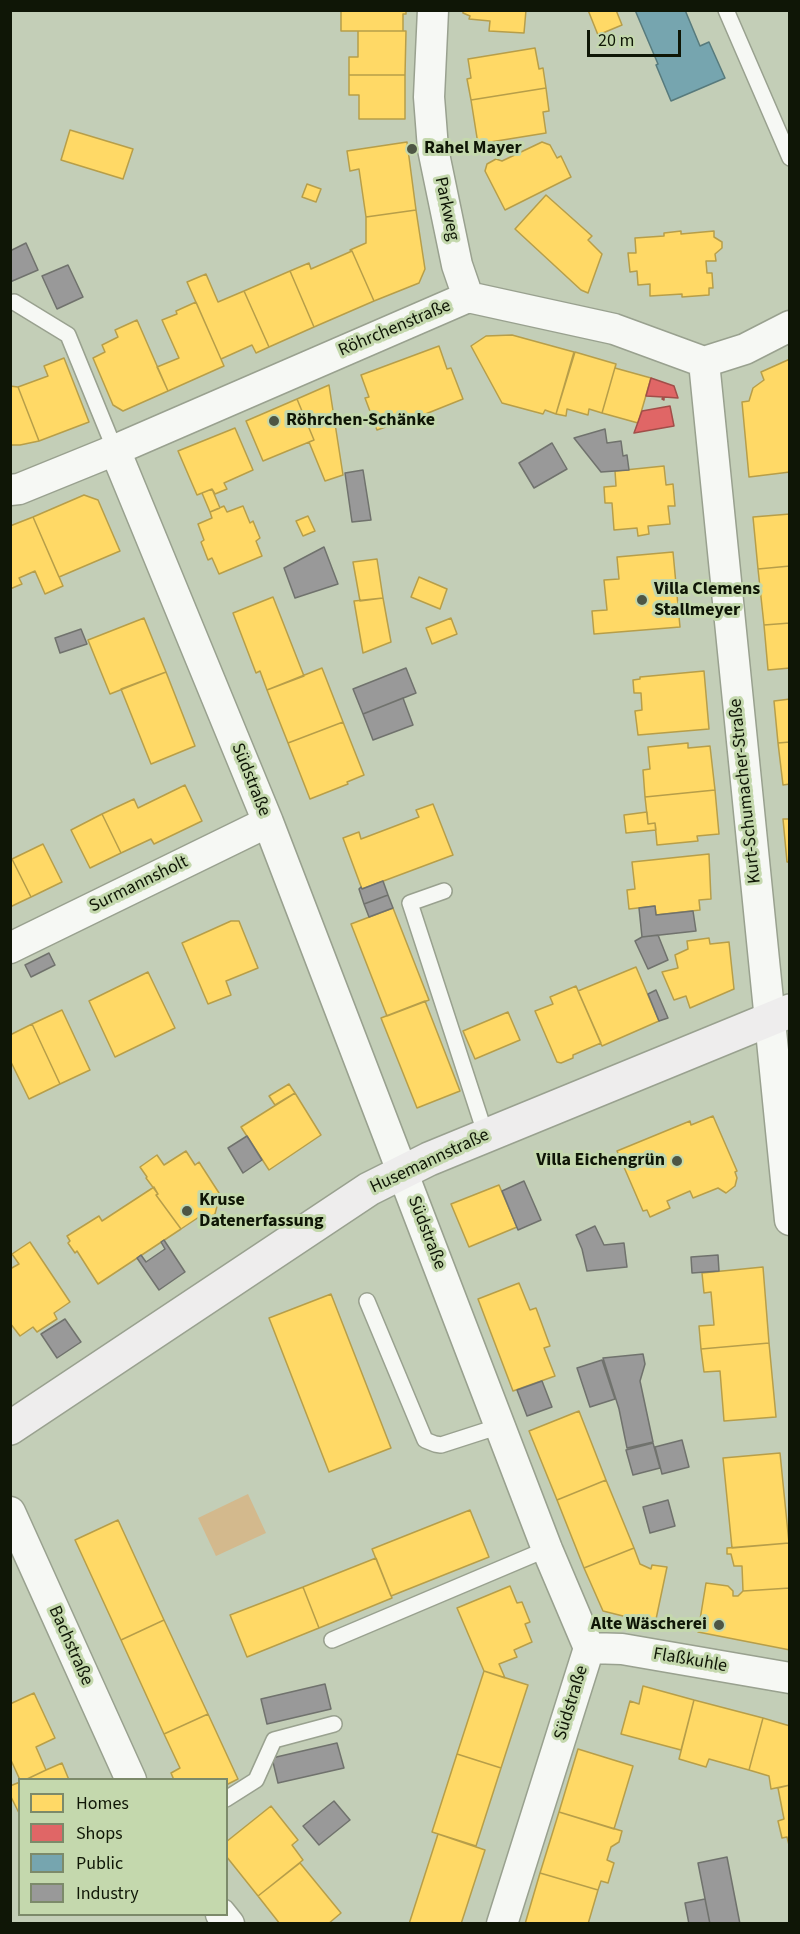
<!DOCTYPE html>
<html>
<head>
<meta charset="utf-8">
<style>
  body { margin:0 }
  #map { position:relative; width:800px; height:1934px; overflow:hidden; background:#c3ceb7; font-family:"Source Sans 3",sans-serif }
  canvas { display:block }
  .frame { position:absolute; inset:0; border:12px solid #0f1606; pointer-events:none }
  .legend { position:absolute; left:18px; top:1778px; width:210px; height:138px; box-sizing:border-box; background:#c4d8ad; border:2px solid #7c8a6a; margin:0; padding:8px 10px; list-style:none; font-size:18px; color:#0f1606 }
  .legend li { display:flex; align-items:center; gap:12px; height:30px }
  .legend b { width:30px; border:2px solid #7c8a6a }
  .scale { position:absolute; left:587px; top:30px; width:94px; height:27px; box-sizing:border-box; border:3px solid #0f1606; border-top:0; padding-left:8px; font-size:18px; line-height:21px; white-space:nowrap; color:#0f1606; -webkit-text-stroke:4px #c4d8ad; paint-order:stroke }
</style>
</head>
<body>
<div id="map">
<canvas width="800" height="1934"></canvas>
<div class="frame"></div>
<ul class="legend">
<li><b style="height:16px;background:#ffd966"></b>Homes</li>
<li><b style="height:16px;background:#e06666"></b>Shops</li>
<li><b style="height:16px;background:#76a5af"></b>Public</li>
<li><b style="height:16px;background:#999"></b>Industry</li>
</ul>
<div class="scale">20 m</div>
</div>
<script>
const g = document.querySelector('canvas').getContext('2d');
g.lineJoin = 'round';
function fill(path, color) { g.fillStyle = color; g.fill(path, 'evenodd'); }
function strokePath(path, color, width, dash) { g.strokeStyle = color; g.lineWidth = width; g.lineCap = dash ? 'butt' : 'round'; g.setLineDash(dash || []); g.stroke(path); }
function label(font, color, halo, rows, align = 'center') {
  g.font = font + ' "Source Sans 3",sans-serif'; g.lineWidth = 6; g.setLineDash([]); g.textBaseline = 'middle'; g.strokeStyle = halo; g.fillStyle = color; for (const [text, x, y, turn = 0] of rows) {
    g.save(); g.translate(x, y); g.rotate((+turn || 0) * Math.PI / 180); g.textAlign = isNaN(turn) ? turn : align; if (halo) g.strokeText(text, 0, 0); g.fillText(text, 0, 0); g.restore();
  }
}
fill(new Path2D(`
  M248 1494 266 1533 216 1556 198 1518Z`), '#d3b98d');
const homes = new Path2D(`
  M341 10H406V14H403V31H341Z
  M463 10H526L524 33 489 31 490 21 469 19 470 16 463 13Z
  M588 10H616L622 25 598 35Z
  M358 31H406L405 75H349V57H358Z
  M535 48 539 69 543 68 546 88 471 100 467 79 471 78 468 59Z
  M349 75H405V119H359V95H349Z
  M546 88 549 111 543 112 546 133 478 144 471 100Z
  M70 130 133 149 123 179 61 160Z
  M407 142 416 210 366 217 359 169 350 171 347 151Z
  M542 142 550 145 557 158 561 156 571 177 505 210 485 171 487 164 496 159 502 161Z
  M307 184 321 189 316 202 302 197Z
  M546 195 592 236 588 240 602 254 588 293 581 290 515 229Z
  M416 210 425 269 419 283 374 301 352 251 350 250 366 243V217Z
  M681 231V234L714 231V237L722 242V248L715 254 716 261H706L707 273H712L713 288H709V295L682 297V294L650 296V284L638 285 637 271 630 272 628 253H636L635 238 664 236V233Z
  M352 251 374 301 314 327 290 271 309 263 311 269Z
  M290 271 314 327 269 347 244 291Z
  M206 274 218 302 244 291 269 347 256 353 252 345 221 359 187 282Z
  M196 302 224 366 168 391 157 367 179 358 162 320 177 314 176 311Z
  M137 320 168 391 123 411 113 405 93 358 105 352 102 345 118 337 115 330Z
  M512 335 574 352 556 414 545 410 543 414 502 403 471 346 486 336Z
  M439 346 447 369 451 368 463 399 398 425 397 423 377 430 365 398 369 397 361 375Z
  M575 352 616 364 602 413 589 409 588 415 567 409 566 416 556 414Z
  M64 358 89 422 39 441 18 387 48 376 44 366Z
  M790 359V472L749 477 742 402 749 401 753 388 764 380 761 372Z
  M616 364 615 368 651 378 638 423 602 413Z
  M329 385 343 475 325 481 309 442 314 440 297 399Z
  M10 386 18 387 39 441 20 445H10Z
  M297 399 314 440 263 461 246 421Z
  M235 428 253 470 224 483 227 489 215 494 212 489 197 495 178 451Z
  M664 466 666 485 673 484 675 506H668L670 524 648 526 649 534 638 536 637 528 614 530 612 503H605L604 487 616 486 615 471Z
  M212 489 220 508 210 512 202 493Z
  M84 495 98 500 120 551 59 577 33 517Z
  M224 506 227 512 243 506 250 523 253 521 260 538 256 541 262 556 219 574 212 558 208 560 201 542 204 540 198 524 212 518 210 512Z
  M790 514V566L758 569 753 517Z
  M308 516 315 531 303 536 296 521Z
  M33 517 63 586 45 594 35 571 19 578 22 584 10 589V526Z
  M673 552 680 627 594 634 592 611 607 610 604 580 619 579 617 557Z
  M377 559 383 598 360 601 353 562Z
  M790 566V623L764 625 758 569Z
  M419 577 447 589 440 609 411 597Z
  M273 597 304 676 267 690 260 671 256 673 233 613Z
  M383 598 391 642 363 653 354 601Z
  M144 618 166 672 110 694 88 640Z
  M451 618 457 634 432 644 426 628Z
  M790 623V668L768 670 764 625Z
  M322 668 343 722 288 743 267 690Z
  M704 671 709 729 638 735 635 711 642 710 641 693H634L633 680 640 679V677Z
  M166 672 195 746 151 764 121 689Z
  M790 699V742L778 743 774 701Z
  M343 722 364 775 347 782 348 784 310 799 288 743Z
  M790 742V784L783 785 778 743Z
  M688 743V748L710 746 715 790 645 797 643 770 650 769 648 747Z
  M185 785 202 821 154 844 151 839 121 853 102 814 134 799 138 808Z
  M715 790 719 834 697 836 698 841 657 845 655 823 648 824 645 797Z
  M433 804 453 855 362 889 343 838 359 832 361 839 419 817 416 810Z
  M647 812 648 824 655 823 656 830 626 833 624 815Z
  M102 814 121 853 90 868 71 830Z
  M783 819H790V862H787Z
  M43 844 62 882 31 897 12 859Z
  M709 854 711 899 699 900 700 910 656 915 655 906 629 909 627 890 635 889 632 862Z
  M12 859 31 897 10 907V860Z
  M393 908 429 1000 387 1016 351 924Z
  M231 921H239L258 968 226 981 231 995 208 1004 182 943Z
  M709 938 710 944 729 942 734 989 690 1008 686 996 674 1000 662 972 678 968 675 955 688 949 687 941Z
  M636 967 659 1021 602 1046 578 991Z
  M148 972 175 1028 115 1057 89 1001Z
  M576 986 601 1043 573 1055V1058L561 1063 557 1062 535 1011 553 1004 550 997Z
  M425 1001 460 1091 417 1108 381 1018Z
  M62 1010 90 1070 60 1084 32 1024Z
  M508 1012 520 1040 475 1059 463 1031Z
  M32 1024 60 1084 29 1099 10 1060V1035Z
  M289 1084 295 1093 275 1105 269 1096Z
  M295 1093 321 1135 269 1170 241 1127Z
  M713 1116 737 1171 735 1172 737 1178 735 1186 726 1193 718 1188 693 1198 690 1191 667 1201 670 1208 650 1217 647 1210 643 1211 617 1151 690 1121 691 1125Z
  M186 1151 195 1165 199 1162 219 1193 212 1198 217 1206 215 1214 207 1219 199 1217 181 1229 156 1195 158 1194 146 1178 147 1177 140 1167 157 1155 164 1165Z
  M499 1185 517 1227 469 1247 451 1204Z
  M154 1187 158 1194 156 1195 181 1229 98 1284 77 1251 75 1253 68 1243 70 1241 67 1236 99 1216 102 1221Z
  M30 1242 70 1302 54 1313 57 1319 37 1332 33 1327 20 1336 10 1323V1269L19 1264 12 1254Z
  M763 1267 769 1343 701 1349 699 1326 714 1325 711 1292 704 1293 702 1273Z
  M519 1283 530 1310 536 1308 550 1346 544 1348 555 1376 513 1391 478 1299Z
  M331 1294 391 1448 329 1472 269 1318Z
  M769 1343 776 1417 724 1421 720 1371 704 1372 701 1349Z
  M579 1411 606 1480 557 1500 529 1431Z
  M780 1453 789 1543 732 1548 723 1458Z
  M606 1480 634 1548 584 1568 557 1500Z
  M470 1510 489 1557 391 1596 372 1549Z
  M118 1520 164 1620 121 1640 75 1540Z
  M789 1543 790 1588 743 1591 742 1566H734L731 1554H727V1548Z
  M634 1548 640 1564 651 1569 652 1565 667 1567 655 1624 603 1611 584 1568Z
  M376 1558 392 1598 319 1628 303 1587Z
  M706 1583 728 1586 733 1591V1596H738L743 1591 790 1588V1650L698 1632Z
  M510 1586 517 1603 522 1602 530 1622 525 1624 532 1642 514 1650 517 1657 499 1664 505 1678 484 1671 457 1608Z
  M303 1587 319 1628 247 1657 230 1615Z
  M164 1620 208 1714 164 1734 121 1640Z
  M484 1671 528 1685 501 1768 457 1754Z
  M643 1686 694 1700 681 1750 621 1734 630 1701 639 1704Z
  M34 1693 55 1738 36 1747 46 1770 25 1780H20L10 1758V1704Z
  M694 1700 763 1718 749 1770 709 1759 706 1767 679 1759Z
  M208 1714 238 1779 226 1785V1780H174L171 1773 180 1768 164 1734Z
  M763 1718 790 1726V1785L771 1789 769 1776 749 1770Z
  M578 1749 633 1766 614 1829 559 1812Z
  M457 1754 501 1768 476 1846 432 1832Z
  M62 1763 69 1780H25L46 1770Z
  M20 1782V1815L10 1795V1786Z
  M790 1785V1845H789L787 1837 782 1838 778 1821 784 1819 778 1788Z
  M271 1806 298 1840 292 1845 303 1860 258 1896 226 1856V1842Z
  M559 1812 622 1831 619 1842 611 1847 607 1860 614 1863 608 1883 601 1881 598 1890 540 1873Z
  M438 1834 485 1850 461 1924H409Z
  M300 1863 341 1913 328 1924H280L258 1896Z
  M540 1873 598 1890 588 1924H525Z`);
fill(homes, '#ffd966');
strokePath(homes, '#b79e49', 1.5);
const shops = new Path2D(`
  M651 378 674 386 678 398 664 397V400L662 399 663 397 646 396Z
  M670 406 674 426 634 433 642 411Z`);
fill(shops, '#e06666');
strokePath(shops, '#a14e49', 1.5);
const public = new Path2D(`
  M635 10H685L700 46 709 42 725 78 671 101 656 65 658 64Z`);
fill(public, '#76a5af');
strokePath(public, '#577a7c', 1.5);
const industry = new Path2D(`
  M26 243 38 270 10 282V251Z
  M68 265 83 297 57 309 42 276Z
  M605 429 607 443 621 441 623 456 627 455 629 470 601 472 574 438Z
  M552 443 567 469 534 488 519 463Z
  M363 470 371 520 352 522 345 473Z
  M324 547 338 584 295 598 284 568Z
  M81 629 87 644 60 653 55 638Z
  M406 668 416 693 363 714 353 689Z
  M403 698 413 725 373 740 363 714Z
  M383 881 388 895 364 904 359 889 361 887 362 889Z
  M388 895 393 908 369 917 364 904Z
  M655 906 656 915 693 911 696 931 642 937 639 908Z
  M658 935 668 960 648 969 635 941 642 937Z
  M49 953 55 965 31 977 25 965Z
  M656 990 668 1018 659 1021 648 994Z
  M247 1136 262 1160 243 1173 228 1148Z
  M524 1181 541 1220 518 1230 502 1191Z
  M595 1226 604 1245 624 1243 627 1267 587 1271 582 1249 576 1235Z
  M164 1240 185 1272 159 1290 137 1258 141 1255 146 1262 165 1249 161 1242Z
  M718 1255 719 1271 692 1273 691 1257Z
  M65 1319 81 1342 57 1358 41 1334Z
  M643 1354 645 1364 640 1381 653 1442 627 1448 619 1409 603 1358Z
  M602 1360 615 1399 590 1407 577 1368Z
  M542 1381 552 1407 527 1416 517 1390Z
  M682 1440 689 1467 662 1474 655 1447Z
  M653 1443 660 1468 633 1475 626 1450Z
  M668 1500 675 1526 650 1533 643 1507Z
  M325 1684 331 1709 267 1724 261 1699Z
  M337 1743 344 1768 278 1783 272 1758Z
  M334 1801 350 1820 319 1845 303 1826Z
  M727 1857 740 1924H710L698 1863Z
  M705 1899 710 1924H689L685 1903Z`);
fill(industry, '#999');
strokePath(industry, '#70726d', 1.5);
const service = new Path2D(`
  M726 10 790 158
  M14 302 68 335 115 450
  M444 891 410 903 486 1136
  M367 1301 425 1440 435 1444 441 1445 500 1426
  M332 1640 547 1549
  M226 1799 256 1780 274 1740 334 1724`);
const minor = new Path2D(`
  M433 10 429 97 433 149 457 265 468 297
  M704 362 790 1220
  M115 450 268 822 547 1549 589 1648 502 1924
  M10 490 19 489 115 450 468 297 614 329 704 362 745 349 790 326
  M10 948 268 822
  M10 1512 131 1780
  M589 1648 622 1649 790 1678
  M221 1914 229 1924`);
const secondary = new Path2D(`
  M10 1428 369 1189 429 1159 790 1011`);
strokePath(service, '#99a18f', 18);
strokePath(minor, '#99a18f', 33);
strokePath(secondary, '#99a18f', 36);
strokePath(service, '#f6f8f4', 15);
strokePath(minor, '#f6f8f4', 30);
strokePath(secondary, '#eeeded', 33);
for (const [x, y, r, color] of [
  [412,149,6,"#4e5644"],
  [274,421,6,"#4e5644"],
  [642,600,6,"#4e5644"],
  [677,1161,6,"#4e5644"],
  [187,1211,6,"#4e5644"],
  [719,1625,6,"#4e5644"]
]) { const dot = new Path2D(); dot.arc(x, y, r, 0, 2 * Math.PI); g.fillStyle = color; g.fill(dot); strokePath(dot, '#c4d8ad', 2); }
label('bold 18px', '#0f1606', '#c4d8ad', [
  ["Rahel Mayer",424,149],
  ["Röhrchen-Schänke",286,421],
  ["Villa Clemens",654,590],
  ["Stallmeyer",654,611],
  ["Villa Eichengrün",665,1161,"right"],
  ["Kruse",199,1201],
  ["Datenerfassung",199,1222],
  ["Alte Wäscherei",707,1625,"right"]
], 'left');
label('18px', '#0f1606', '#c4d8ad', [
  ["Parkweg",446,209,78],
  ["Röhrchenstraße",395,329,-23],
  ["Südstraße",250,780,68],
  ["Kurt-Schumacher-Straße",746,791,-96],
  ["Surmannsholt",139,885,-26],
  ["Husemannstraße",430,1162,-25],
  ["Südstraße",426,1233,69],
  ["Bachstraße",70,1646,66],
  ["Flaßkuhle",690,1661,10],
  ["Südstraße",572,1703,-73]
]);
</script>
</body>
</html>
